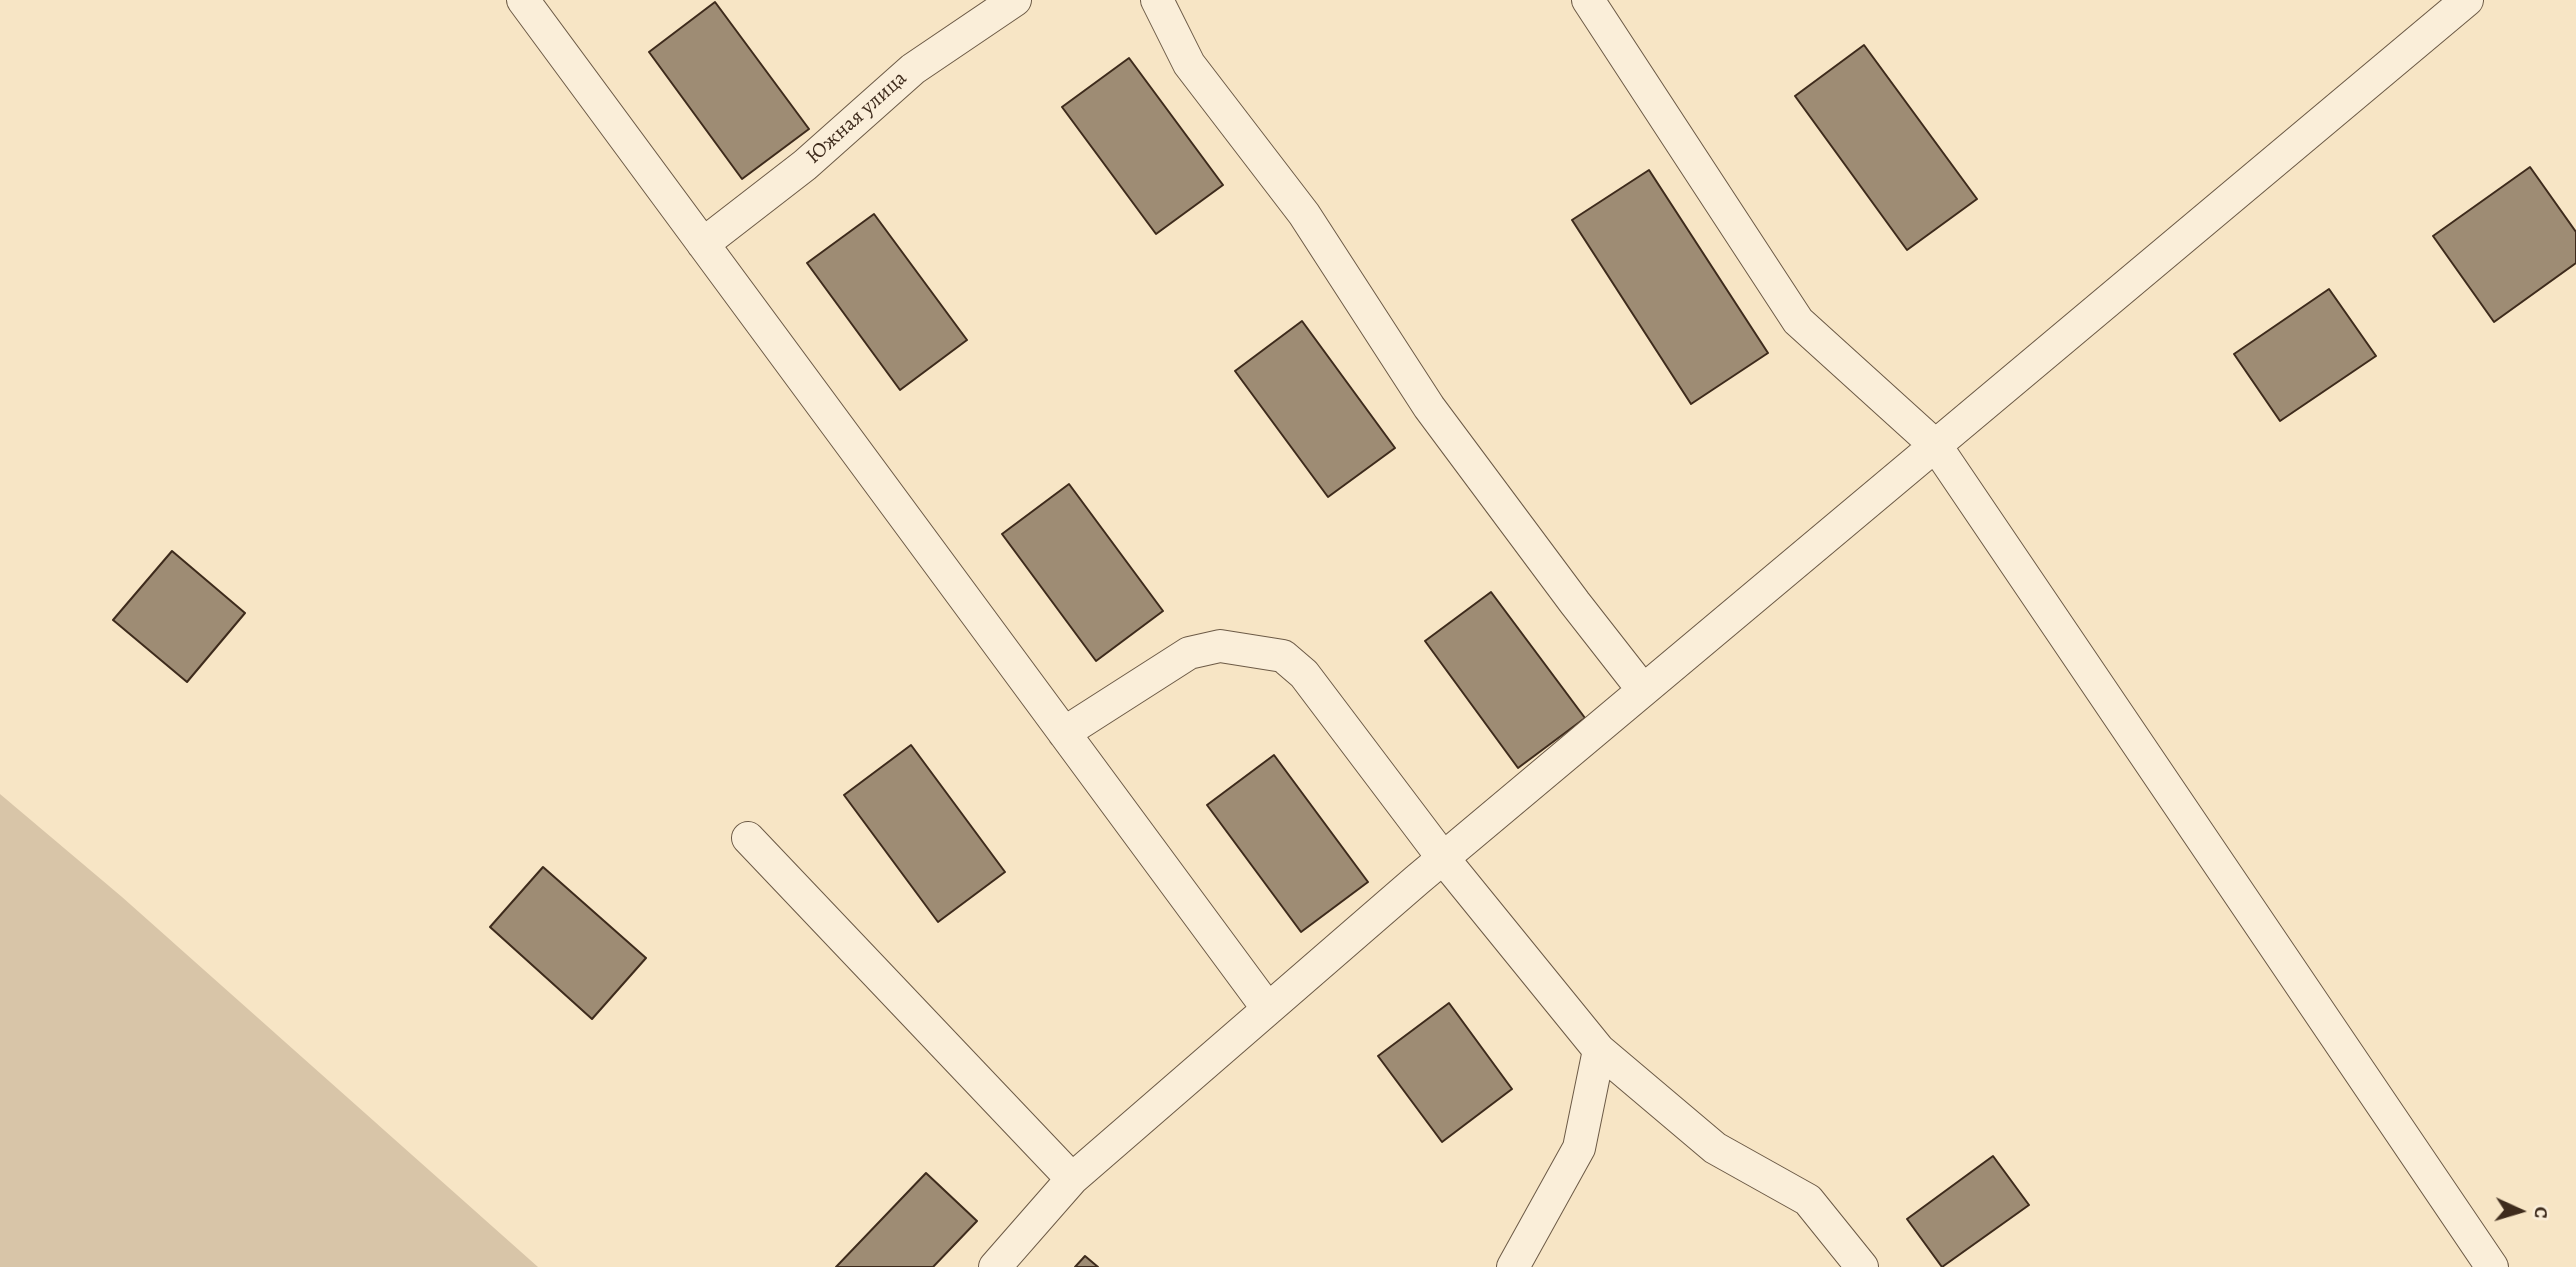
<!DOCTYPE html>
<html>
<head>
<meta charset="utf-8">
<style>
  body { margin:0 }
  #map { position:relative; width:2576px; height:1267px; overflow:hidden; background:#f7e5c5; font-family:Alegreya,serif }
  canvas { display:block }
  .north { position:absolute; left:2485px; top:1176px; width:70px; height:70px; -webkit-text-stroke:5px #faeed9; paint-order:stroke; rotate:94deg; font-size:19px; font-weight:700; line-height:28px; text-align:center; color:#3e2b1c }
  .north::after { content:''; display:block; margin:auto; width:24px; height:32px; background:#3e2b1c; clip-path:polygon(50% 0,100% 100%,50% 72%,0 100%) }
</style>
</head>
<body>
<div id="map">
<canvas width="2576" height="1267"></canvas>
<div class="north">С</div>
</div>
<script>
const g = document.querySelector('canvas').getContext('2d');
g.lineJoin = 'round';
function fill(path, color) { g.fillStyle = color; g.fill(path, 'evenodd'); }
function strokePath(path, color, width, dash) { g.strokeStyle = color; g.lineWidth = width; g.lineCap = dash ? 'butt' : 'round'; g.setLineDash(dash || []); g.stroke(path); }
function label(font, color, halo, rows, align = 'center') {
  g.font = font + ' Alegreya,serif'; g.lineWidth = 7; g.setLineDash([]); g.textBaseline = 'middle'; g.strokeStyle = halo; g.fillStyle = color; for (const [text, x, y, turn = 0] of rows) {
    g.save(); g.translate(x, y); g.rotate((+turn || 0) * Math.PI / 180); g.textAlign = isNaN(turn) ? turn : align; if (halo) g.strokeText(text, 0, 0); g.fillText(text, 0, 0); g.restore();
  }
}
fill(new Path2D(`
  M0 794 122 897 538 1267H0Z`), '#d8c5a8');
const building = new Path2D(`
  M715 2 809 129 742 179 649 52Z
  M1864 45 1977 199 1907 250 1795 96Z
  M1129 58 1223 185 1156 234 1062 107Z
  M2530 167 2576 232V263L2494 322 2433 236Z
  M1649 170 1768 353 1691 404 1572 220Z
  M874 214 967 340 900 390 807 263Z
  M2329 289 2376 356 2280 421 2234 354Z
  M1302 321 1395 448 1328 497 1235 371Z
  M1069 484 1163 611 1096 661 1002 534Z
  M172 551 245 613 187 682 113 620Z
  M1491 592 1585 718 1518 768 1425 641Z
  M911 745 1005 872 938 922 844 795Z
  M1274 755 1368 882 1301 932 1207 805Z
  M543 867 646 958 592 1019 490 927Z
  M1449 1003 1512 1089 1442 1142 1378 1056Z
  M1993 1156 2029 1205 1942 1267 1907 1219Z
  M926 1173 977 1221 933 1267H836Z
  M1085 1256 1098 1267H1075Z`);
fill(building, '#9e8c74');
strokePath(building, '#3e2b1c', 2);
const street = new Path2D(`
  M523 0 1268 1009
  M1157 0 1189 64 1304 214 1429 407 1575 603 1643 690
  M1588 0 1798 321 1936 446 2492 1267
  M703 244 805 165 913 69 1015 0
  M1064 733 1189 653 1220 646 1283 656 1304 674 1443 858 1599 1050 1715 1148 1808 1200 1862 1267
  M748 838 1072 1179
  M995 1267 1072 1179 1417 880 2467 0
  M1513 1267 1579 1148 1599 1050`);
strokePath(street, '#6c5a46', 34);
strokePath(street, '#faeed9', 32);
label('21px', '#3e2b1c', '#faeed9', [
  ["Южная улица",857,118,-42]
]);
</script>
</body>
</html>
